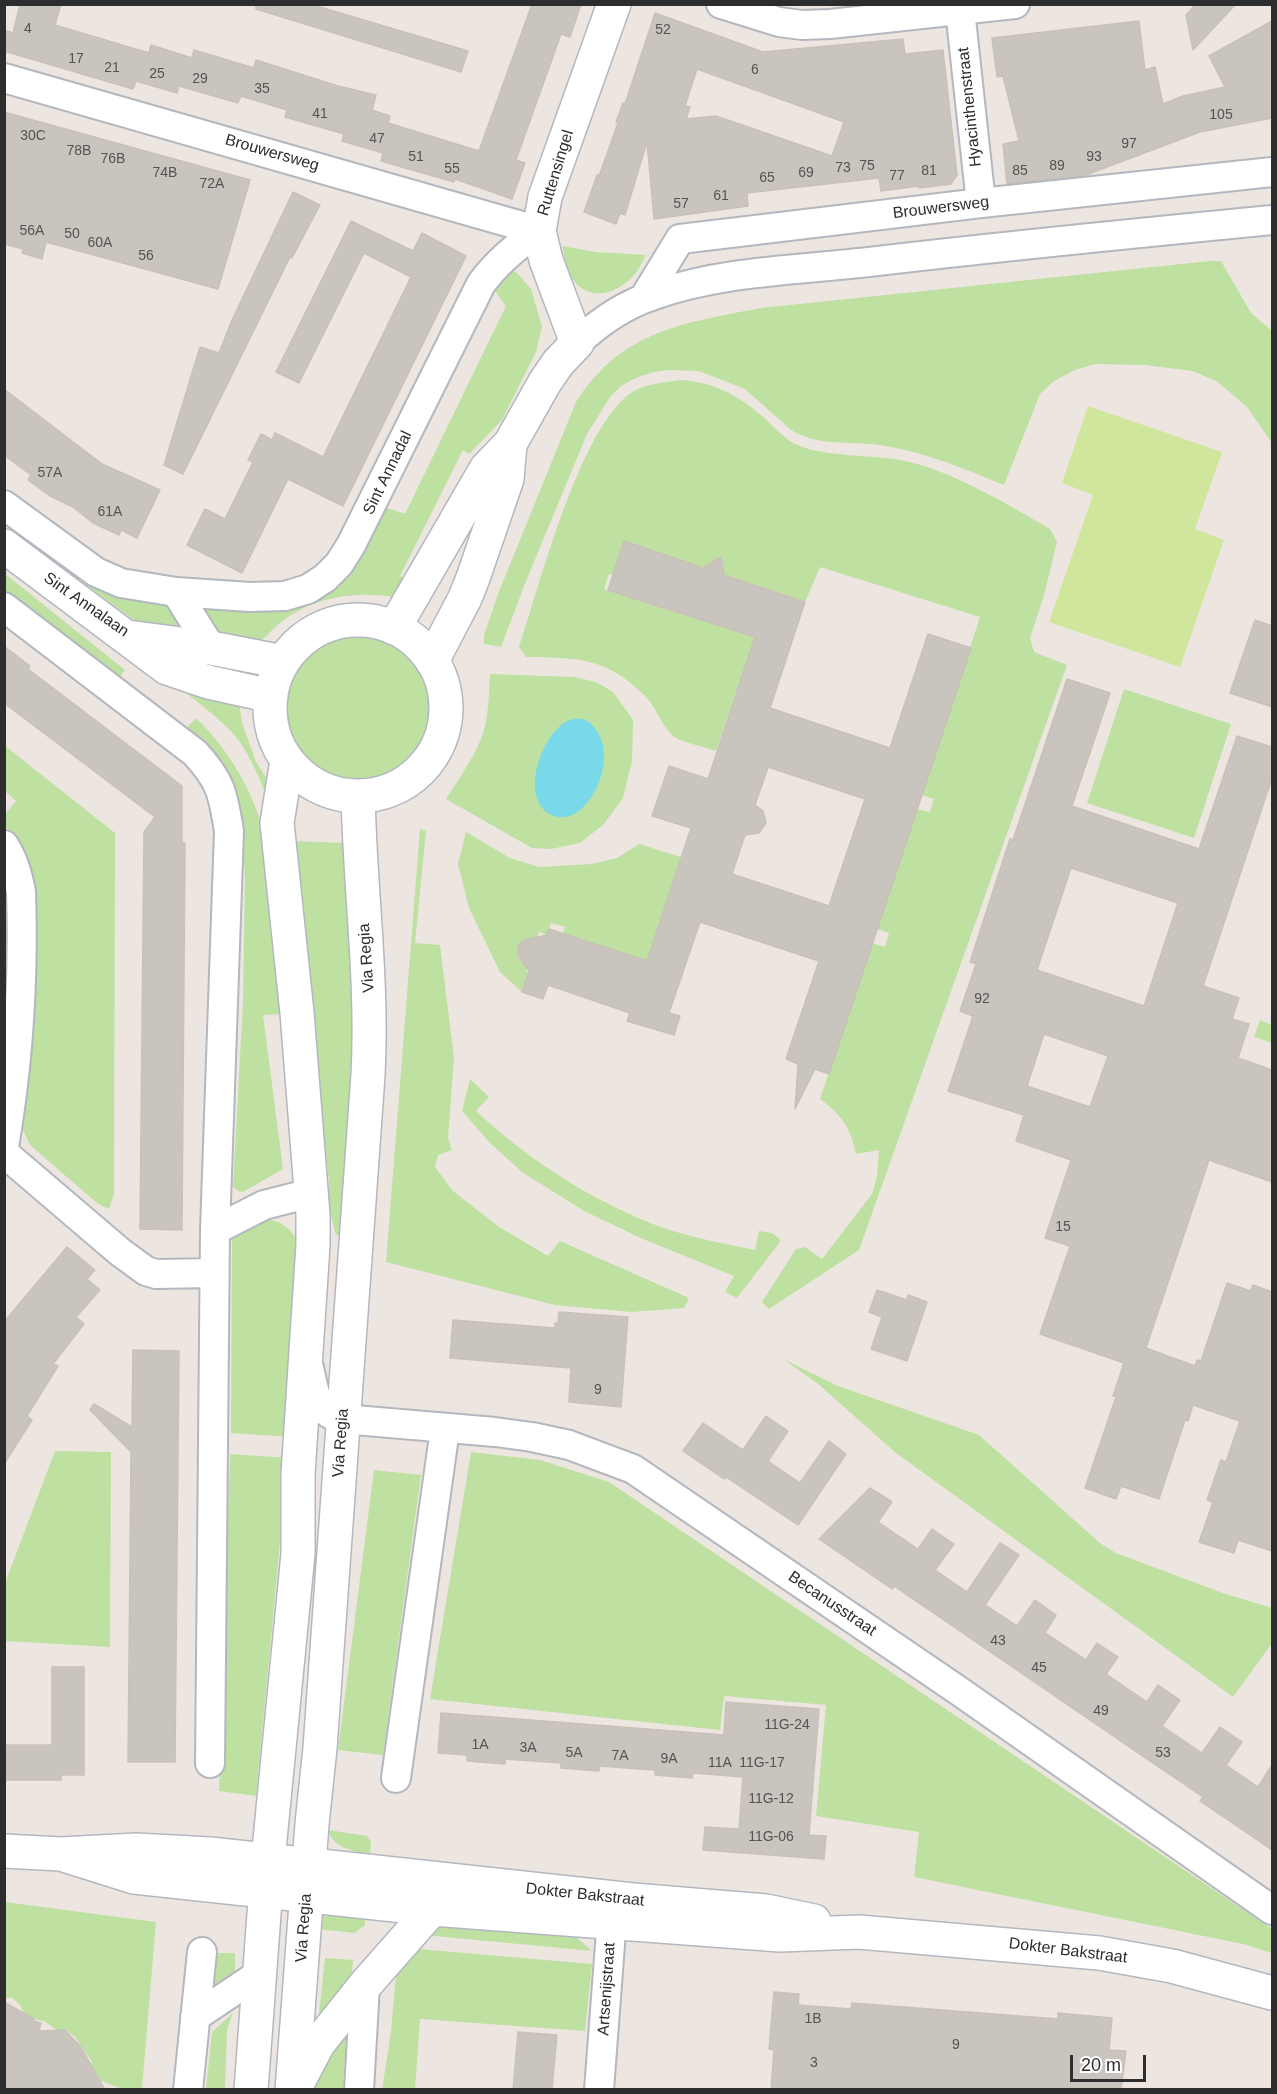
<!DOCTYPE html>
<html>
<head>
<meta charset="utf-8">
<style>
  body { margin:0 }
  #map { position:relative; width:1277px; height:2094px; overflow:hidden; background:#ede6e0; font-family:Arial,sans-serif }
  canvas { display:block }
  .frame { position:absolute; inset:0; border:6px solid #2d2d2d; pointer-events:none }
  .scale { position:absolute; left:1070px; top:2055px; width:76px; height:27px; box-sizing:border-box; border:3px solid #2d2d2d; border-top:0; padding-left:8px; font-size:18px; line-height:21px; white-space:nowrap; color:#2d2d2d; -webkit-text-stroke:4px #fff; paint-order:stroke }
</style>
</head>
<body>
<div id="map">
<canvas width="1277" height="2094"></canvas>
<div class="frame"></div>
<div class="scale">20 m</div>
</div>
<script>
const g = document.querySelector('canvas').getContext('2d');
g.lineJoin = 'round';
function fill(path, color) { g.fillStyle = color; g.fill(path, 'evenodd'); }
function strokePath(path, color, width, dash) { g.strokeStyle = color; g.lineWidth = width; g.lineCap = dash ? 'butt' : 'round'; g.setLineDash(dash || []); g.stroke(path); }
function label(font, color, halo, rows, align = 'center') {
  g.font = font + ' Arial,sans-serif'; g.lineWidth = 6; g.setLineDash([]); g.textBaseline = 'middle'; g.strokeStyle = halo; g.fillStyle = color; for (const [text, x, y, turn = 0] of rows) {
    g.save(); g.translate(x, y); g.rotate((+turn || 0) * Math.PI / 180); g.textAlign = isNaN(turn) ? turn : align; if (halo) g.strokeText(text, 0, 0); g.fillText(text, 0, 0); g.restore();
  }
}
fill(new Path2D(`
  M562 246 596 252 646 255C642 262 639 270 634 275 612 299 581 302 567 269 565 262 564 253 562 246Z
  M1210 261H1221L1251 313 1272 331V443L1247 407 1218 382 1193 371 1145 365 1095 364 1075 370 1054 381 1040 394 1004 485C965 469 927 453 886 446 853 440 821 448 791 430L745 389 699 371 669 370 654 372 638 377 621 386 610 397 587 434 526 581 501 647 484 644V635L498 594 576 402C622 330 684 323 761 308Z
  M509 269 517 273 531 289 542 326 536 352 502 420 469 454 463 450 400 576 414 584 398 598C358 590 315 596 281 622 272 629 266 638 256 644L138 623 5 525V513L87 574 282 603 382 506 405 514 506 306 490 284Z
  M681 380C713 382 738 395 762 416 772 425 782 436 793 443 821 458 877 454 910 462 953 472 1011 506 1050 529L1057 542 1044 595 1030 638 1034 652 1067 665 859 1250 769 1309 762 1302 796 1249 805 1247 822 1259 872 1194 877 1177 879 1150 856 1154C851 1128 841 1114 820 1099L872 943 885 947 889 933 877 929 917 809 930 812 934 799 922 795 980 617 820 567 805 602 723 575 716 563 709 564 706 569 624 542 613 575 609 574 604 589 630 597 631 595 755 637 716 751C706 747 680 742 673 736 662 726 657 709 647 698 607 657 579 658 526 657L519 647C540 584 578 435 628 395 644 383 662 383 681 380Z
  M4 573 125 670 119 678 186 729 196 718C226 747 247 781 260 820L283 1014 263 1015 283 1169 243 1192 238 1191 233 1187 243 1002 245 877 243 849 234 805 5 595Z
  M282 707a74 74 0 1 1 148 0a74 74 0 1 1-148 0Z
  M490 674 574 677 596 682 613 692 633 720 632 761 623 798 604 824 580 843 551 849 532 848 446 799C460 777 482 747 486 721 489 705 489 689 490 674ZM549 740 587 803 566 816 537 767Z
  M179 687 236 702 240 708 242 723 256 762 272 787 269 801C260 781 252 759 239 741 223 720 199 704 179 687Z
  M1124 689 1231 724 1194 838 1087 803Z
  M4 745 115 833 114 1194 109 1209 97 1203 30 1145 22 1128 35 999 36 925 19 845 5 826V814L16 801 5 791Z
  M420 829 426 831 415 943 440 945 454 1058 448 1138 452 1150 438 1155 435 1167 453 1191 499 1227 548 1256 560 1241 689 1298 684 1308 631 1312 555 1305 386 1262Z
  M466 832 510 858 539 867 592 864 617 858 639 844 681 857 642 974 563 934 565 927 551 923 547 935 539 932 536 941 525 939C514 947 516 960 529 963L526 971 528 972 522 992 500 972 469 908 458 864Z
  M290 841 348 843 360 1013 344 1236 336 1235 328 1206 329 1180Z
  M1260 1020 1272 1025V1043L1254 1037Z
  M470 1079 489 1097 476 1111C523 1155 577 1191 636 1217 673 1234 715 1242 755 1250L759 1231 772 1233 779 1238 780 1242 737 1298 725 1292 734 1276 643 1239 584 1211 522 1172 489 1142 462 1111Z
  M264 1219C282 1220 290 1229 300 1243L290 1437 231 1433 232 1238Z
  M783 1359 838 1386 979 1435 1101 1544 1116 1553 1223 1593 1272 1608V1643L1233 1697 896 1453 817 1383Z
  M55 1451 111 1452 110 1647 5 1641V1583Z
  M471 1452 540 1460 609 1482 1272 1929V1953L1243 1944 914 1877 919 1832 816 1816 826 1705 724 1696 720 1730 430 1699Z
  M230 1454 288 1458 256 1796 219 1791Z
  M374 1470 421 1475 383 1755 338 1750Z
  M328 1830 367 1836 371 1842 370 1854C354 1852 332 1847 328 1830Z
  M5 1902 156 1922 142 2089H123L90 2077 92 2062 75 2037 65 2029 60 2032 44 2021 26 2018 20 2005 11 1997 5 1999Z
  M320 1910 365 1912V1925L355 1933 318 1929Z
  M441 1926 570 1932 592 1951 424 1935Z
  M418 1949 592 1964 585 2031 420 2019 415 2089 382 2090 391 2032 396 1975Z
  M212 1953H235V1977L211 1996Z
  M325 1958 353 1960 350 1991 317 2033Z
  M233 2013 227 2030 225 2089H206L212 2032Z
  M347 2025 343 2089 305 2090Z`), '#bee0a0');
fill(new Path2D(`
  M1088 406 1222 452 1195 529 1224 540 1180 667 1049 622 1093 495 1062 483Z`), '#d1e69d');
fill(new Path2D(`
  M584 719C628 743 591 829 554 816 516 802 542 730 570 720 574 718 580 719 584 719Z`), '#7ad9e8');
const building = new Path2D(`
  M20 4H61L55 25 149 53 151 45 192 58 194 50 254 68 256 60 338 86 376 95 372 110 390 116 388 123 479 151 532 4H581L570 37 561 34 516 160 525 163 512 199 455 179 454 182 381 161 383 153 342 141 344 134 285 117 287 110 241 96 238 103 179 86 177 93 136 81 133 89 4 51V30L13 33Z
  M256 4H310L468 51 461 72 256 9Z
  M1196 4H1236L1193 50 1186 15Z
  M655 13 763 52 903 39 905 54 943 50 957 175 951 184 919 188V186L881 191 879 178 747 193 748 206 654 219 647 142 625 215 620 213 616 224 584 212 597 175 599 176 618 123 616 122 623 103 625 104ZM697 69 844 122 832 156 716 116 686 119 690 107 685 106Z
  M1139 21 1145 70 1155 67 1163 104 1183 96 1225 87 1209 56 1272 21V118L1200 132 1083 176 1007 184 1003 144 1019 141 1003 76 997 77 992 38Z
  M4 112 250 180 218 289 46 242 42 259 22 253 23 249 4 244Z
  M293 192 320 205 292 258 290 257 183 474 164 465 200 347 219 353 232 320Z
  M351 221 413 251 422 233 466 256 343 506 288 479 242 573 187 545 205 509 225 519 253 462 248 460 261 434 272 440 275 433 323 457 411 277 364 253 299 383 276 372Z
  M4 389 102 464 160 490 137 538 121 530 119 535 93 523 73 507 50 496 28 480 31 475 4 455Z
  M624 541 703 568 721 557 724 575 805 602 770 708 890 748 928 634 971 648 829 1074 815 1069 795 1109 798 1064 786 1059 819 961 700 922 669 1013 680 1016 674 1035 627 1021 630 1013 548 985 543 999 522 992 529 971 518 955V946L524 940 547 935 549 929 647 961 691 828 652 816 669 766 708 779 755 637 608 590ZM768 767 865 799 829 906 732 874 745 835 759 833 766 823 763 811 755 805Z
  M1255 620 1272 626V707L1230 693Z
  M4 646 30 666 28 669 182 786V843H185L182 1230 140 1229 144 832 155 817 4 703Z
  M1067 679 1110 693 1072 806 1199 849 1237 736 1272 747V778L1203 986 1239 998 1232 1019 1249 1024 1238 1058 1272 1070V1182L1209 1160 1146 1348 1195 1366 1197 1360 1201 1361 1227 1283 1251 1291 1253 1285 1272 1292V1551L1238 1540 1234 1553 1199 1542 1213 1502 1207 1500 1221 1460 1226 1462 1240 1421 1193 1405 1188 1421 1185 1420 1159 1499 1121 1486 1116 1499 1085 1488 1116 1397 1113 1396 1124 1363 1040 1334 1070 1246 1045 1238 1071 1160 1016 1141 1024 1115 948 1091 973 1016 960 1011 976 964 970 962 1010 839 1013 840ZM1071 868 1178 903 1144 1006 1037 970ZM1044 1034 1108 1056 1090 1107 1027 1086Z
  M67 1247 95 1270 87 1279 100 1290 76 1317 84 1324 53 1364 58 1366 27 1416 32 1420 4 1464V1322Z
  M877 1290 907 1300 908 1295 927 1302 907 1361 871 1349 882 1317 869 1312Z
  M559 1312 628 1317 621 1407 569 1402 571 1368 450 1358 453 1320 555 1328V1323H558Z
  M133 1350 179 1351 175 1762H128L131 1452 90 1410 94 1404 132 1427Z
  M766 1416 788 1431 768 1461 800 1483 829 1441 846 1454 798 1525 726 1477 724 1479 683 1451 703 1423 743 1450Z
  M870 1488 892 1502 878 1522 918 1549 932 1529 954 1544 935 1570 967 1592 1000 1543 1019 1555 985 1605 1017 1626 1035 1600 1056 1615 1045 1633 1086 1660 1097 1643 1118 1657 1106 1674 1147 1702 1158 1685 1180 1700 1162 1726 1202 1753 1220 1727 1242 1742 1226 1765 1258 1787 1272 1765V1850L1200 1801 1203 1797 1141 1755 894 1586 892 1589 819 1539Z
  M52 1667H84V1775H61V1780H4V1745H52Z
  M726 1702 819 1709 809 1835 826 1836 824 1859 703 1850 705 1827 739 1829 743 1777 693 1773 692 1778 655 1775V1770L599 1766V1771L561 1768V1763L505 1759V1764L467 1761V1755L438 1753 441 1713 724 1735Z
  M774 1992 799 1994 798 2005 851 2009 852 2003 1058 2019V2013L1112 2018 1109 2050 1126 2051 1121 2090H771L774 2050 769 2049Z
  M4 2002 34 2019V2021L41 2023 39 2031 65 2030 81 2047 105 2090H4Z
  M518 2032 557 2035 552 2090H513Z`);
fill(building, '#c9c4be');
strokePath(building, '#c9c1b9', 1.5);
const minor = new Path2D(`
  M721 4 779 22 802 25 830 24 1015 4
  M960 10 981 203
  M4 78 539 231
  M644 298 680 239 981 203 1272 172
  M577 343C600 321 624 305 654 295 722 271 798 270 869 262 1004 246 1138 233 1272 220
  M4 505 96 572 121 583 176 592 250 597 285 596 308 589 325 578 339 564 351 545 481 284C497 262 516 246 539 231
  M176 592 211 648
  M4 607 195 753C221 781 223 794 229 831L215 1230 210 1763
  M4 845C14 860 18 875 21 892 24 980 19 1060 4 1147
  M4 1153 120 1252 146 1271 156 1274 214 1273
  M215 1230 264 1205 311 1193
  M309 1368C315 1392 314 1412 343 1419L495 1432 532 1437 569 1445 633 1469 959 1691 1272 1910
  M396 1778 445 1429
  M195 2017 259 1974
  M188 2090 202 1952
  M359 2090 365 1985
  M599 2090 612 1918 615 1912 623 1905`);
const tertiary = new Path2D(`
  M394 628 486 469 510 444 545 382 558 363 577 343 546 260 539 231 545 197 614 4
  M432 661 465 598 473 578 507 479 510 444
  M4 1851 61 1854 136 1850 210 1854 633 1900 766 1911 814 1921
  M61 1854 134 1877 432 1909 780 1935 859 1932 1099 1953 1172 1966 1272 1993
  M294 2090 318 2044 365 1985 432 1909`);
const secondary = new Path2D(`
  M4 546 167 668 208 682 271 696
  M270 708a88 88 0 1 1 176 0a88 88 0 1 1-176 0Z
  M128 637 211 648 283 662
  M251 2090 268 1860 298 1554V1474L313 1245V1215L297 1013 277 823 287 760
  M292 2090 312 1824 320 1748 368 1075C373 982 360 889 358 796`);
strokePath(minor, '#b3b7bf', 32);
strokePath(tertiary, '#b3b7bf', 36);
strokePath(secondary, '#b3b7bf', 36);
strokePath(minor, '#fff', 28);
strokePath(tertiary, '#fff', 33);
strokePath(secondary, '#fff', 33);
label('14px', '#545351', null, [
  ["4",28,29],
  ["52",663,30],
  ["17",76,59],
  ["21",112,68],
  ["6",755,70],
  ["25",157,74],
  ["29",200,79],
  ["35",262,89],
  ["41",320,114],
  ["105",1221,115],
  ["30C",33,136],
  ["47",377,139],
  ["97",1129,144],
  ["78B",79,151],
  ["51",416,157],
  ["93",1094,157],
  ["76B",113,159],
  ["75",867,166],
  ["89",1057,166],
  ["73",843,168],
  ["55",452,169],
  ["81",929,171],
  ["85",1020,171],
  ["74B",165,173],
  ["69",806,173],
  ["77",897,176],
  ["65",767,178],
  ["72A",212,184],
  ["61",721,196],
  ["57",681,204],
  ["56A",32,231],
  ["50",72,234],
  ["60A",100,243],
  ["56",146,256],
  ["57A",50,473],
  ["61A",110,512],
  ["92",982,999],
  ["15",1063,1227],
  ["9",598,1390],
  ["43",998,1641],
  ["45",1039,1668],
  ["49",1101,1711],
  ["11G-24",787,1725],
  ["1A",480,1745],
  ["3A",528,1748],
  ["5A",574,1753],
  ["53",1163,1753],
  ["7A",620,1756],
  ["9A",669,1759],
  ["11A",720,1763],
  ["11G-17",762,1763],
  ["11G-12",771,1799],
  ["11G-06",771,1837],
  ["1B",813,2019],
  ["9",956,2045],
  ["3",814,2063]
]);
label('16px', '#2d2d2d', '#fff', [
  ["Hyacinthenstraat",970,107,-96],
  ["Brouwersweg",272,153,16],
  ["Ruttensingel",556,173,-73],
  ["Brouwersweg",941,208,-7],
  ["Sint Annadal",388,473,-64],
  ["Sint Annalaan",86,605,35],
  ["Via Regia",367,958,-94],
  ["Via Regia",341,1443,-86],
  ["Becanusstraat",832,1604,34],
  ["Dokter Bakstraat",585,1895,6],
  ["Via Regia",304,1928,-86],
  ["Dokter Bakstraat",1068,1951,7],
  ["Artsenijstraat",607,1989,-86]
]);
</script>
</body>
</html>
